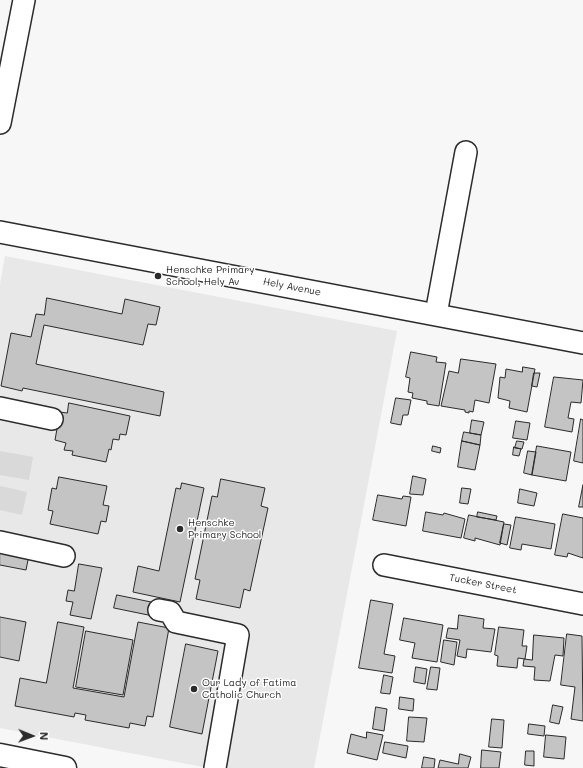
<!DOCTYPE html>
<html>
<head>
<meta charset="utf-8">
<style>
  body { margin:0 }
  #map { position:relative; width:583px; height:768px; overflow:hidden; background:#f7f7f7; font-family:Mali,sans-serif }
  canvas { display:block }
  .north { position:absolute; left:12px; top:716px; width:40px; height:40px; -webkit-text-stroke:3px #fff; paint-order:stroke; rotate:91deg; font-size:11px; font-weight:700; line-height:16px; text-align:center; color:#2b2b2b }
  .north::after { content:''; display:block; margin:auto; width:14px; height:18px; background:#2b2b2b; clip-path:polygon(50% 0,100% 100%,50% 72%,0 100%) }
</style>
</head>
<body>
<div id="map">
<canvas width="583" height="768"></canvas>
<div class="north">N</div>
</div>
<script>
const g = document.querySelector('canvas').getContext('2d');
g.lineJoin = 'round';
function fill(path, color) { g.fillStyle = color; g.fill(path, 'evenodd'); }
function strokePath(path, color, width, dash) { g.strokeStyle = color; g.lineWidth = width; g.lineCap = dash ? 'butt' : 'round'; g.setLineDash(dash || []); g.stroke(path); }
function label(font, color, halo, rows, align = 'center') {
  g.font = font + ' Mali,sans-serif'; g.lineWidth = 3; g.setLineDash([]); g.textBaseline = 'middle'; g.strokeStyle = halo; g.fillStyle = color; for (const [text, x, y, turn = 0] of rows) {
    g.save(); g.translate(x, y); g.rotate((+turn || 0) * Math.PI / 180); g.textAlign = isNaN(turn) ? turn : align; if (halo) g.strokeText(text, 0, 0); g.fillText(text, 0, 0); g.restore();
  }
}
fill(new Path2D(`
  M5 256 397 331 314 768H208L0 728V284Z`), '#e8e8e8');
fill(new Path2D(`
  M0 451 33 457 29 480 0 475Z
  M0 486 27 492 22 515 0 510Z`), '#d9d9d9');
const building = new Path2D(`
  M47 298 122 314 125 299 160 307 156 325 148 324 143 345 44 325 36 364 164 392 160 416 23 388 22 391 1 386 11 333 31 337 36 314 44 315Z
  M411 352 437 357 436 362 446 363 439 406 427 404V401L412 398 413 393 408 392 410 378 406 377Z
  M461 359 496 364 489 403 475 400 473 412 469 411V413L465 412V410L441 406 449 371 458 373Z
  M523 367 535 369 527 412 509 408 510 401 498 398 500 377 505 378 506 369 522 372Z
  M534 373H540L537 387 532 386Z
  M554 377 583 380 581 403 571 402 568 418 574 419 572 432 545 427Z
  M396 398 411 400 408 415H403L401 425 391 423Z
  M69 403 130 416 126 435 120 434 119 440 113 439 111 450 109 449 106 462 72 455 73 451 64 450 66 443 55 440 60 412 67 413Z
  M581 419 583 420V463L574 461Z
  M472 420 484 422 481 435 470 433Z
  M516 421 530 423 527 440 513 438Z
  M464 432 481 435 480 445 462 441Z
  M462 441 480 445 475 470 458 467Z
  M517 441 524 442 522 449 515 448Z
  M433 446 441 448 440 453 432 451Z
  M537 446 571 452 566 481 532 475Z
  M514 447 521 449 519 456 513 455Z
  M528 451 536 452 532 475 524 473Z
  M413 476 426 479 423 495 410 494Z
  M59 477 107 486 103 505 109 506 106 522 101 521 98 534 50 524 53 511 48 510 52 488 56 489Z
  M221 479 265 488 261 506 268 508 250 591 244 589 240 608 196 599 200 580 195 579 212 496 217 497Z
  M182 483 204 488 180 602 133 592 138 566 159 571 176 488 180 489Z
  M583 485V507H579Z
  M462 488 471 489 468 504 460 503Z
  M520 489 537 493 534 506 518 503Z
  M378 495 402 499 403 496 411 497 406 526 373 520Z
  M426 512 443 515 444 513 465 519 461 538 423 531Z
  M478 512 497 516 496 520 477 517Z
  M563 514 583 518V558L568 553 567 557 555 555Z
  M469 515 504 522 500 545 475 538V541L464 538Z
  M516 517 555 524 551 549 522 544 521 550 510 548Z
  M504 524 511 525 507 545 500 543Z
  M0 551 29 555 26 570 0 565Z
  M79 564 102 568 91 619 70 615 73 602 66 601 68 590 74 591Z
  M117 595 156 603 153 616 114 608Z
  M371 600 393 604 384 654 395 656 392 673 359 668Z
  M459 615 484 619 483 628 495 629 491 652 467 649 466 658 457 656 460 640 446 638 448 628 457 629Z
  M0 617 26 622 19 661 0 657Z
  M404 618 443 625 437 662 412 658 415 643 400 640Z
  M58 622 84 627 73 688 124 697 138 622 169 628 153 717 147 716 145 726 130 723 129 728 85 720 86 715 75 713 74 717 15 706 20 678 46 683Z
  M499 627 524 630 522 646H527L525 659 518 658 517 668 497 666 498 656 495 655Z
  M86 631 133 640 123 695 76 687Z
  M567 634 582 636 583 721 571 719 575 687 561 685Z
  M534 635 564 638 563 656 555 655 550 681 534 680 535 667 523 666 524 659 532 660Z
  M444 640 457 642 454 665 441 662Z
  M186 644 218 651 202 734 170 727Z
  M416 667 427 669 425 684 414 682Z
  M431 667 440 668 437 690 427 689Z
  M384 675 393 677 390 694 381 693Z
  M400 697 414 699 413 711 399 709Z
  M553 705 563 707 559 724 550 722Z
  M376 707 387 709 384 731 373 729Z
  M409 717 427 718 424 742 407 741Z
  M492 719 504 720 502 748 489 747Z
  M529 724 545 726 544 736 528 734Z
  M367 732 383 735 377 760 347 753 351 734 366 738Z
  M546 735 566 737 564 759 544 757Z
  M385 742 408 746 406 758 383 753Z
  M482 750 501 752 499 768H481Z
  M526 751H534V766L525 765Z
  M460 754 471 757 468 768H438L440 760 458 764Z
  M424 757 435 759 434 768H422Z`);
fill(building, '#c4c4c4');
strokePath(building, '#2b2b2b', 1);
const minor = new Path2D(`
  M0 123 24 0
  M0 232 583 343
  M436 314 466 152
  M0 408 52 419
  M0 542 64 556
  M384 565 583 604
  M159 610 170 612 176 622 238 635 215 768`);
const major = new Path2D(`
  M0 755 65 768`);
strokePath(minor, '#2b2b2b', 24);
strokePath(major, '#2b2b2b', 25);
strokePath(minor, '#fff', 21);
strokePath(major, '#fff', 22);
for (const [x, y, r, color] of [
  [158,276,4,"#2b2b2b"],
  [180,529,4,"#2b2b2b"],
  [194,689,4,"#2b2b2b"]
]) { const dot = new Path2D(); dot.arc(x, y, r, 0, 2 * Math.PI); g.fillStyle = color; g.fill(dot); strokePath(dot, '#fff', 1.5); }
label('10px', '#2b2b2b', '#fff', [
  ["Henschke Primary",166,270],
  ["School, Hely Av",166,282],
  ["Henschke",188,523],
  ["Primary School",188,535],
  ["Our Lady of Fatima",202,683],
  ["Catholic Church",202,695]
], 'left');
label('10px', '#2b2b2b', '#fff', [
  ["Hely Avenue",292,287,11],
  ["Tucker Street",483,584,11]
]);
</script>
</body>
</html>
